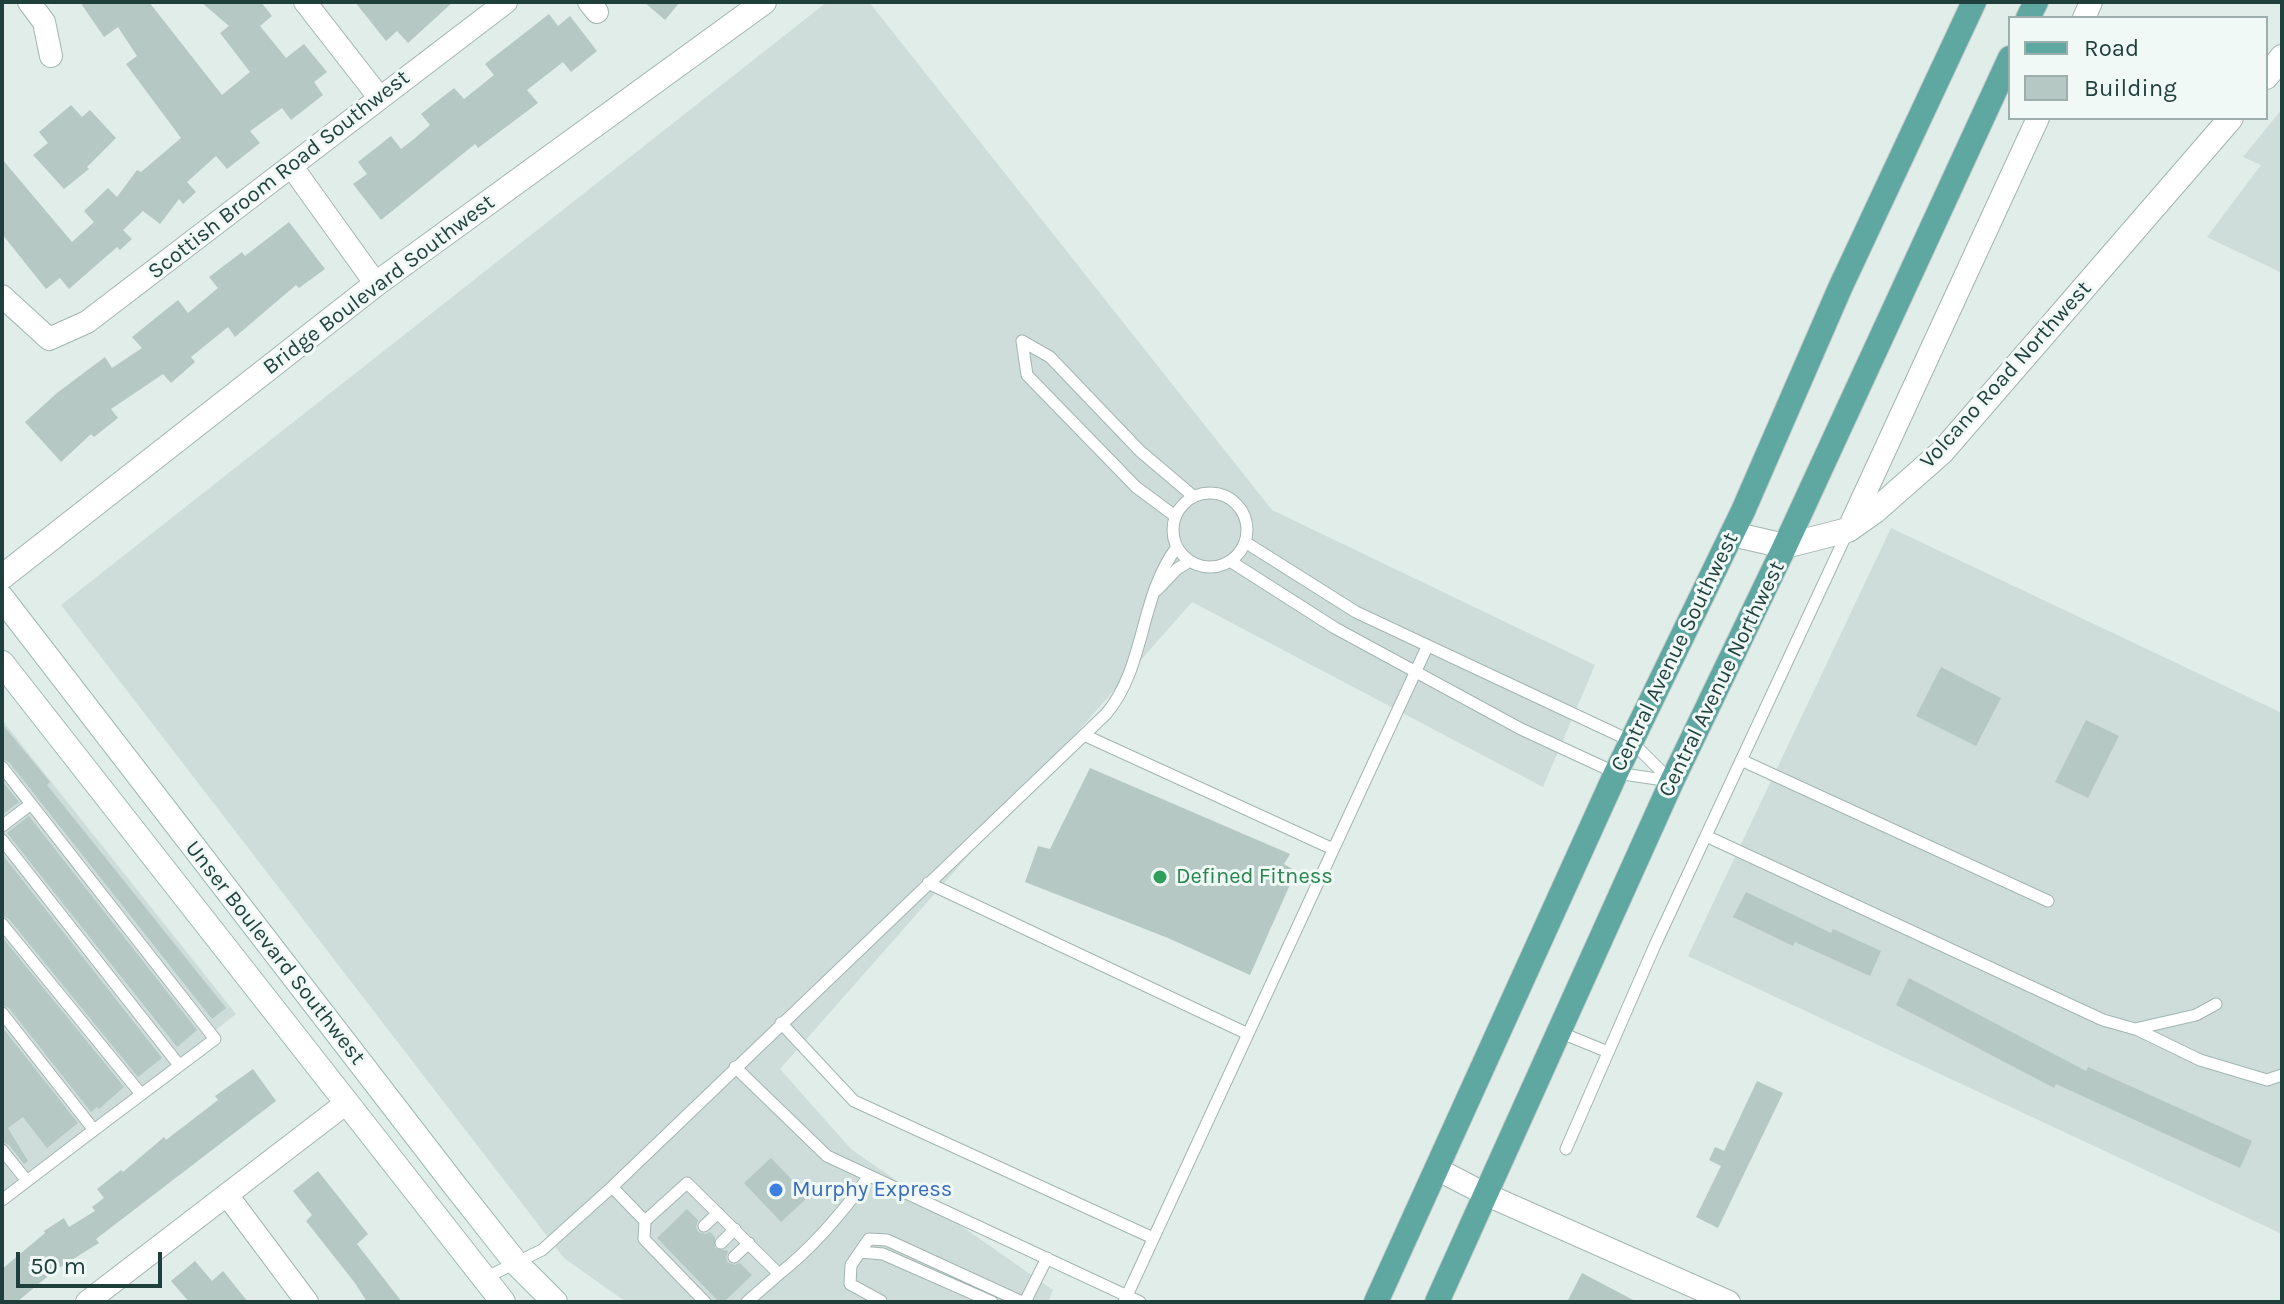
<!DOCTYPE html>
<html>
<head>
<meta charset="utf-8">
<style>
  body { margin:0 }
  #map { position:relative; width:2284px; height:1304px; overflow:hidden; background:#e0ede9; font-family:Karla,sans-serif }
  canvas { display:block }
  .frame { position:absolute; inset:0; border:4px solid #1e3f3c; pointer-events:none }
  .legend { position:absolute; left:2008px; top:16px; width:260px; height:104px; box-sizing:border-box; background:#f1f9f6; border:2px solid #9dafac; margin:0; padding:10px 14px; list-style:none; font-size:24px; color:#1e3f3c }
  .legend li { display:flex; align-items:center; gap:16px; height:40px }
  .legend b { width:40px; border:2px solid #9dafac }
  .scale { position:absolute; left:16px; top:1252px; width:146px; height:36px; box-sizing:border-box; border:4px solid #1e3f3c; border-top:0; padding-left:10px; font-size:24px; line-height:28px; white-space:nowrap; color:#1e3f3c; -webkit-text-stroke:6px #f1f9f6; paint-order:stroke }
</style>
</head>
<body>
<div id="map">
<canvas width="2284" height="1304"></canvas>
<div class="frame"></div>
<ul class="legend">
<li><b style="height:10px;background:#5fa8a2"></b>Road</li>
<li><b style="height:22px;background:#b5c8c3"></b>Building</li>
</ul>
<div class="scale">50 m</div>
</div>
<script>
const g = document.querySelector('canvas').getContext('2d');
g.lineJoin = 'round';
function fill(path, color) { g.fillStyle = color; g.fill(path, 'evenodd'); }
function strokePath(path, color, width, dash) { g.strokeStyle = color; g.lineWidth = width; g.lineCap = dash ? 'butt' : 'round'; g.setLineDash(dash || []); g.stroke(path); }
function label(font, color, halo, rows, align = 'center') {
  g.font = font + ' Karla,sans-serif'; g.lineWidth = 6; g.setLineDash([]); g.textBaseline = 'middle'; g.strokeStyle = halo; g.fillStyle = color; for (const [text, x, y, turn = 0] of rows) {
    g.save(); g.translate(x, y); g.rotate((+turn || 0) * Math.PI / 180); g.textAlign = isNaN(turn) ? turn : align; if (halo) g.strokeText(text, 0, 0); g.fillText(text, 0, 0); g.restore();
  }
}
fill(new Path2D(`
  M827 2H869L1272 510 1595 665 1543 787 1192 602 780 1069 851 1149 1053 1290 1048 1302H626L564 1258 61 605Z
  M2282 109V273L2207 237 2261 165 2243 157Z
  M1891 528 2282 713V1234L1688 956Z
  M2 720 236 1014 2 1198Z`), '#ceddd9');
fill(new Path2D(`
  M80 2H149L222 95 250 72 220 33 229 26 201 2H261L272 16 260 26 286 58 304 44 327 72 314 82 323 95 291 120 282 108 250 131 260 143 227 169 216 156 187 182 196 192 183 204 179 199 160 224 143 211 123 230 132 239 120 250 117 247 69 289 60 278 46 289 2 234V159L72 242 94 222 84 211 108 188 117 197 137 170 141 172 181 138 126 64 137 56 118 27 104 37Z
  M355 2H453L408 43 397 31 386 41Z
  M644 2H680L665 20Z
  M549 14 558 26 570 16 597 51 571 72 563 62 527 90 538 103 478 148 475 144 381 220 353 184 367 174 358 162 391 136 401 149 414 139 430 125 421 114 454 88 464 99 494 75 485 64Z
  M71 105 82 117 90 110 116 138 87 167 89 169 64 189 33 155 48 143 39 132Z
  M289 222 325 269 299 288 296 285 235 337 228 327 191 357 195 362 171 383 163 374 111 409 118 418 94 437 91 434 61 462 25 422 57 393 105 357 112 368 142 348 132 337 178 300 188 313 218 288 209 277 242 252 245 256Z
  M1941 667 2001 698 1976 746 1916 716Z
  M2086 720 2119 736 2088 798 2055 782Z
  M2 724 50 782 47 785 226 1008 212 1019 9 762 2 759Z
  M1090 768 1290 854 1284 864 1296 871 1250 975 1168 938 1025 882 1038 846 1050 849Z
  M2 781 19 802 2 815Z
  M29 816 197 1030 177 1047 7 833Z
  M2 854 162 1058 138 1077 9 919 2 916Z
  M1746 892 1831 933 1833 929 1881 951 1870 976 1795 942 1793 946 1733 917Z
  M2 937 124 1087 99 1109 97 1107 91 1112 9 1008 2 1005Z
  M1909 978 2086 1071 2088 1067 2252 1141 2240 1168 2056 1084 2054 1088 1896 1005Z
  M2 1027 78 1123 47 1148 23 1117 8 1128 28 1161 24 1164 9 1145 2 1142Z
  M253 1069 276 1101 96 1239 99 1243 54 1271 17 1302H2V1269L45 1233 44 1231 64 1218 69 1227 95 1211 92 1207 104 1198 97 1189 121 1170 123 1172 164 1137 166 1140 218 1100 215 1096Z
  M1757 1081 1783 1093 1718 1228 1696 1217 1721 1166 1709 1160 1715 1147 1724 1151Z
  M771 1158 808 1197 781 1222 744 1183Z
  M318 1171 368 1234 357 1244 402 1302H367L355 1283 306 1221 312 1215 293 1191Z
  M687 1209 698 1220 696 1227 698 1232 705 1234 710 1232 715 1237V1248L728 1251 726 1258 728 1263 735 1265 740 1263 752 1275 724 1302H719L657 1238Z
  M195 1261 212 1281 223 1271 248 1302H189L171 1281Z
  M1582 1273 1637 1302H1567Z`), '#b5c8c3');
const service = new Path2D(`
  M1022 341 1027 375 1136 487 1175 516
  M1022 341 1050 357 1140 451 1193 496
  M1173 530a37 37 0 1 1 74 0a37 37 0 1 1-74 0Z
  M1245 542 1356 612 1631 741 1671 781
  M1230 561 1335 628 1521 729 1616 773 1671 781
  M1157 590 1177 569 1190 561
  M1084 735 1333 849
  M1741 760 2048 901
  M2 767 215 1039 94 1130
  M2 826 31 804
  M1706 836 2103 1020 2135 1029 2196 1015 2216 1004
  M2 840 179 1065
  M928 883 1248 1034
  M2 924 141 1094
  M2 1013 94 1130 27 1181
  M781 1023 854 1101 1153 1238
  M2136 1029 2200 1060 2267 1080 2282 1075
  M1559 1032 1608 1052
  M735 1067 827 1156 1140 1302
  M1566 1149 1655 945 1848 531
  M2 1150 27 1181 2 1200
  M612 1187 645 1221 644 1239 705 1302
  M645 1221 687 1183 779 1274C815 1246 843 1212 869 1176
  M704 1226 718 1213
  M721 1243 735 1229
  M860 1252 883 1254 992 1302
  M734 1257 749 1243
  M483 1279 542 1250 612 1187 1106 714C1146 667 1139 597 1177 547
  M881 1301 850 1284 851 1265 869 1239 887 1240 1022 1302
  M747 1302 779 1274
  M1025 1302 1047 1258
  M1124 1302 1427 647`);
const minor = new Path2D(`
  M29 2 44 22 51 56
  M305 2 379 97
  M589 2 597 12
  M2084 18 2091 2
  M292 167 376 284
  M2 296 49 339 87 322 506 2
  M1848 530 2038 118
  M1437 1169 1485 1194 1729 1302
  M227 1195 307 1302
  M87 1302 345 1104`);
const tertiary = new Path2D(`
  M2266 77 2282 57
  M1732 534 1785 546 1848 530 1875 511 1942 452 2231 118
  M2 577 376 284 764 2`);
const secondary = new Path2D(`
  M2 598 456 1187 516 1263 555 1302
  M2 663 503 1302`);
const primary = new Path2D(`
  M2028 18 2036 2
  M1376 1302 1616 773 1743 511 1840 288 1974 2
  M1437 1302 1672 781 1785 546 2010 58`);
strokePath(service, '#a2b5b2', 13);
strokePath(minor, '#a2b5b2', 24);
strokePath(tertiary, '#a2b5b2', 26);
strokePath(secondary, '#9dbab5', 26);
strokePath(primary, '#c0c9c8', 26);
strokePath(service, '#fff', 11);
strokePath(minor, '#fff', 22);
strokePath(tertiary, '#fff', 24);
strokePath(secondary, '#fff', 24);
strokePath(primary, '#5fa8a2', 24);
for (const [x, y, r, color] of [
  [1160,877,8,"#2e9e5b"],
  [776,1190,8,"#3f7fe0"]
]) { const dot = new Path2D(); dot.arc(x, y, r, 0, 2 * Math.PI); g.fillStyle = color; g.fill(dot); strokePath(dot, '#f1f9f6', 3); }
label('22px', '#1e3f3c', '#f1f9f6', [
  ["Scottish Broom Road Southwest",279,175,-38],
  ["Bridge Boulevard Southwest",379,285,-37],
  ["Volcano Road Northwest",2006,375,-48],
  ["Central Avenue Southwest",1675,652,-64],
  ["Central Avenue Northwest",1722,679,-64],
  ["Unser Boulevard Southwest",275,953,52]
]);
label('22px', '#27864d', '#f1f9f6', [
  ["Defined Fitness",1176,877]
], 'left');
label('22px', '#366cbe', '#f1f9f6', [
  ["Murphy Express",792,1190]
], 'left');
</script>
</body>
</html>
